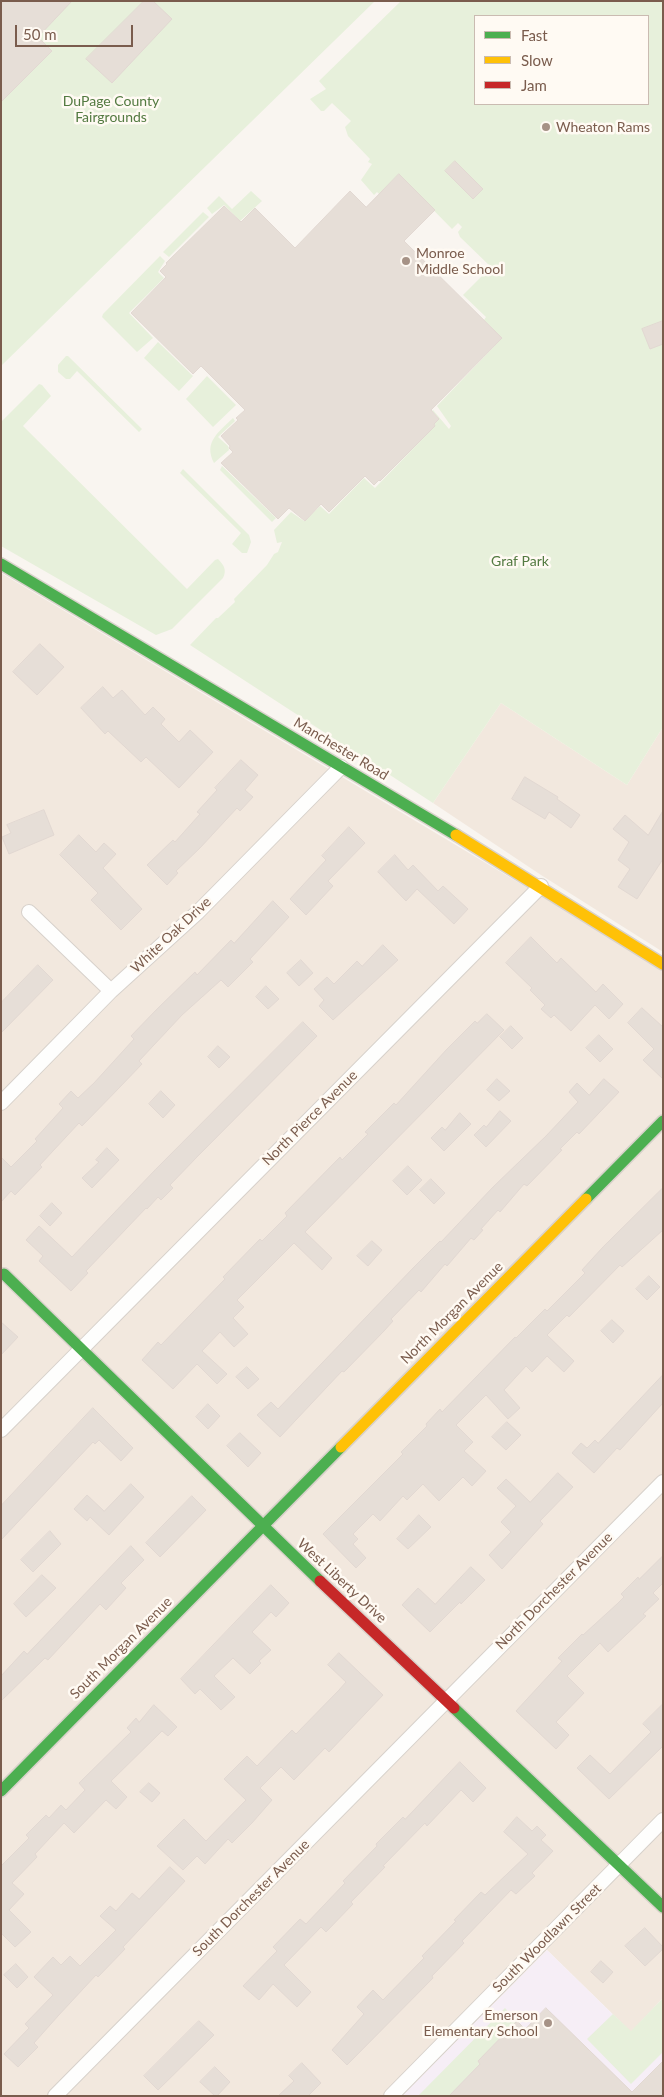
<!DOCTYPE html>
<html>
<head>
<meta charset="utf-8">
<style>
  body { margin:0 }
  #map { position:relative; width:664px; height:2097px; overflow:hidden; background:#f9f5f0; font-family:Lato,sans-serif }
  canvas { display:block }
  .frame { position:absolute; inset:0; border:2px solid #7a5c4d; pointer-events:none }
  .legend { position:absolute; left:474px; top:15px; width:175px; height:90px; box-sizing:border-box; background:#fffaf3; border:1px solid #cabbb1; margin:0; padding:6px 9px; list-style:none; font-size:15px; color:#7a5c4d }
  .legend li { display:flex; align-items:center; gap:10px; height:25px }
  .legend b { width:25px; border:1px solid #cabbb1 }
  .scale { position:absolute; left:15px; top:25px; width:118px; height:22px; box-sizing:border-box; border:2px solid #7a5c4d; border-top:0; padding-left:6px; font-size:15px; line-height:18px; white-space:nowrap; color:#7a5c4d; -webkit-text-stroke:4px #fffaf3; paint-order:stroke }
</style>
</head>
<body>
<div id="map">
<canvas width="664" height="2097"></canvas>
<div class="frame"></div>
<ul class="legend">
<li><b style="height:6px;background:#4caf50"></b>Fast</li>
<li><b style="height:6px;background:#ffc107"></b>Slow</li>
<li><b style="height:6px;background:#c62828"></b>Jam</li>
</ul>
<div class="scale">50 m</div>
</div>
<script>
const g = document.querySelector('canvas').getContext('2d');
g.lineJoin = 'round';
function fill(path, color) { g.fillStyle = color; g.fill(path, 'evenodd'); }
function strokePath(path, color, width, dash) { g.strokeStyle = color; g.lineWidth = width; g.lineCap = dash ? 'butt' : 'round'; g.setLineDash(dash || []); g.stroke(path); }
function label(font, color, halo, rows, align = 'center') {
  g.font = font + ' Lato,sans-serif'; g.lineWidth = 5; g.setLineDash([]); g.textBaseline = 'middle'; g.strokeStyle = halo; g.fillStyle = color; for (const [text, x, y, turn = 0] of rows) {
    g.save(); g.translate(x, y); g.rotate((+turn || 0) * Math.PI / 180); g.textAlign = isNaN(turn) ? turn : align; if (halo) g.strokeText(text, 0, 0); g.fillText(text, 0, 0); g.restore();
  }
}
fill(new Path2D(`
  M1 573 663 969V1998L631 2032 547 1950 402 2096H1Z
  M501 703 627 785 663 727V952L541 875 433 803Z`), '#f2e8de');
fill(new Path2D(`
  M547 1950 631 2032 663 1998V2096H402Z`), '#f6eef6');
fill(new Path2D(`
  M1 1H375L1 366Z
  M401 1H663V727L627 785 501 703 433 803 190 645 216 618H218L235 602 234 599 267 565 274 554 278 552 282 542 277 543 274 530 291 512 304 521 320 506 329 514 364 478 375 488 435 426 434 424 439 419 432 411 433 410 449 429 451 426 437 406 502 338 484 320 486 317 463 295 491 267 460 237 458 232 462 227 458 223 452 229 399 175 379 194 377 192 374 195 361 180 372 164 368 162 370 159 348 136 345 127 351 121 332 103 324 111H321L310 99 326 89 319 81ZM475 16H648V104H475Z
  M251 191 262 201 240 221 224 205 212 214 207 208 219 196 232 209Z
  M203 212 209 217 169 257 163 252Z
  M160 256 165 261 158 272 164 278 129 313 153 338 137 352 102 317 103 314Z
  M158 342 193 376 179 391 144 358Z
  M66 356H68L142 429 139 432 77 371 70 379H66L58 372V365Z
  M207 376 236 405 213 427 186 399Z
  M39 384 42 385 51 396 23 426 187 589 215 560 218 559C224 565 227 570 223 578L172 629 156 635 1 546V422Z
  M233 418 235 421 218 437 228 446 229 450 214 463C203 442 219 432 233 418Z
  M222 466 276 518 272 522 220 470Z
  M183 469 249 535 251 542 247 553H242L232 544 241 533 180 473Z
  M663 1998V2052L631 2084 587 2039 613 2014 631 2031Z
  M505 2008 517 2021 478 2061 480 2064 449 2096H418Z`), '#e7f0db');
const building = new Path2D(`
  M1 1H72L38 37 52 51 1 102Z
  M144 1H153L172 19 112 83 86 59Z
  M455 161 483 189 473 199 445 171Z
  M399 174 435 210 404 241 502 338 431 410 439 419 434 424 435 426 380 481 379 480 374 485 365 476 329 512 321 504 305 521 289 508 278 519 221 463 233 452 229 448 230 446 221 436 238 420 236 418 245 410 201 366 193 374 131 313 166 277 160 271 167 264 166 263 224 206 241 222 255 208 295 248 350 191 366 207Z
  M663 321V344L650 349 642 329Z
  M40 644 64 667 37 695 13 672Z
  M103 687 113 698 122 690 145 715 153 707 165 719 161 724 179 742 190 730 213 752 179 788 146 757 141 762 108 731 105 734 81 708Z
  M241 760 258 775 245 790 253 797 240 811 237 808 200 848 176 871 178 873 167 885 147 865 173 840 175 842 200 814 197 812 217 790 215 788Z
  M525 777 558 797 557 799 580 815 571 828 549 812 545 819 512 799Z
  M44 810 54 835 9 854 2 837 11 833 7 825Z
  M663 811V859L637 899 618 887 630 869 618 860 629 842 613 829 625 815 648 835Z
  M349 827 365 843 328 881 333 886 306 915 290 899 326 860 322 856Z
  M79 835 96 852 104 843 116 854 103 868 142 909 121 930 91 900 98 893 60 855Z
  M395 855 408 870 413 865 438 891 443 886 468 909 454 924 417 889 406 901 378 872Z
  M273 901 289 917 250 959 253 962 228 987 221 980 182 1015 139 1061 142 1064 120 1087 82 1126 79 1123 40 1165 42 1167 15 1195 11 1191 1 1202V1157L11 1167 37 1141 35 1139 63 1108 59 1104 71 1091 78 1098 94 1083 134 1039 131 1036 156 1010 195 972 197 975 231 940 234 943Z
  M531 937 557 963 561 958 596 992 603 984 623 1004 609 1019 595 1005 571 1031 554 1015 551 1018 541 1009 545 1005 530 990 532 988 506 963Z
  M383 945 398 960 333 1020 319 1006 324 1000 314 989 327 977 334 984 357 961 362 966Z
  M301 960 313 973 299 986 287 973Z
  M38 965 53 980 1 1033V1003Z
  M266 986 279 999 268 1009 256 997Z
  M642 1008 663 1027V1079L643 1060 654 1049 628 1023Z
  M487 1014 504 1030 305 1232 332 1258 322 1270 294 1243 237 1300 244 1307 233 1318 248 1334 234 1347 220 1332 202 1351 227 1374 217 1384 197 1364 173 1389 142 1360 158 1342 161 1345 225 1279 223 1277 260 1239 262 1241 287 1216 285 1213 340 1157 342 1160 368 1134 365 1132 394 1103 396 1105 447 1049 475 1021 477 1023Z
  M303 1022 317 1036 196 1158 170 1185 173 1188 161 1200 158 1197 147 1209 146 1208 86 1271 88 1273 71 1291 39 1261 43 1256 26 1240 39 1226 72 1257 155 1170Z
  M511 1026 523 1038 512 1049 500 1037Z
  M599 1035 613 1049 600 1062 586 1048Z
  M218 1046 230 1057 219 1068 208 1057Z
  M497 1079 510 1091 499 1101 487 1090Z
  M604 1079 619 1092 579 1134 577 1132 560 1149 562 1150 527 1186 524 1184 500 1212 498 1210 481 1229 483 1230 474 1240 471 1238 447 1266 445 1264 421 1292 419 1290 391 1319 393 1321 384 1331 344 1372 342 1371 280 1437 257 1415 271 1402 278 1409 414 1267 440 1241 441 1242 493 1187 546 1136 578 1102 569 1092 577 1083 589 1095Z
  M161 1091 175 1105 163 1118 149 1104Z
  M500 1111 511 1121 486 1147 474 1135 484 1125 486 1127Z
  M460 1113 471 1124 444 1151 431 1138 442 1127 445 1130Z
  M107 1148 119 1160 92 1188 82 1178 99 1162 96 1160Z
  M408 1166 422 1180 407 1195 393 1181Z
  M431 1179 445 1193 434 1204 420 1190Z
  M663 1188V1230L622 1267 620 1265 569 1317 567 1315 547 1335 574 1361 564 1372 547 1356 532 1372 526 1366 504 1390 520 1408 508 1419 486 1395 456 1425 473 1442 464 1451 486 1471 472 1486 463 1477 439 1501 423 1484 407 1500 403 1496 380 1521 373 1514 353 1534 358 1539 353 1544 366 1558 356 1568 323 1534 403 1454 401 1452 427 1426 426 1424 440 1409 442 1412 515 1337 516 1338 545 1309 547 1311 585 1273 582 1270 603 1247Z
  M52 1203 62 1213 50 1226 40 1216Z
  M372 1241 382 1250 368 1266 357 1256Z
  M649 1276 660 1287 647 1300 636 1289Z
  M612 1320 624 1331 613 1343 601 1331Z
  M1 1322 18 1337 1 1355Z
  M247 1367 259 1379 248 1389 236 1377Z
  M663 1375V1403L620 1450 617 1448 594 1473 572 1453 581 1443 587 1448 595 1440 598 1443Z
  M208 1404 220 1416 208 1429 196 1417Z
  M93 1408 133 1448 121 1461 99 1440 95 1444 93 1442 1 1540V1506Z
  M507 1422 521 1435 506 1450 492 1437Z
  M240 1433 261 1453 248 1467 227 1446Z
  M558 1473 573 1487 540 1521 543 1524 502 1569 489 1555 511 1532 501 1522 516 1506 497 1488 506 1479 530 1502Z
  M131 1484 144 1497 109 1535 90 1517 87 1521 74 1509 87 1495 104 1511Z
  M192 1496 206 1510 160 1557 146 1543Z
  M419 1515 431 1527 408 1549 397 1539Z
  M50 1531 61 1544 33 1572 21 1560Z
  M131 1546 144 1560 121 1583 126 1588 106 1610 100 1604 48 1660 45 1658 1 1701V1676L24 1651 27 1654Z
  M663 1556V1583L653 1593 659 1599 643 1614 646 1616 608 1652 600 1643 567 1676 584 1693 556 1722 569 1735 556 1749 516 1711 562 1661 558 1658 582 1634 583 1635 617 1604 624 1597 621 1594 638 1577 639 1579Z
  M471 1567 485 1580 461 1604 460 1602 430 1632 402 1605 418 1588 435 1604Z
  M42 1575 56 1588 26 1617 14 1604Z
  M271 1585 289 1603 276 1617 271 1612 252 1632 271 1650 259 1661 261 1663 250 1674 233 1658 214 1676 235 1697 221 1710 200 1689 195 1694 181 1679Z
  M339 1653 383 1695 329 1752 325 1748 294 1780 281 1767 260 1788 272 1800 252 1823 232 1843 228 1839 205 1864 197 1856 183 1870 157 1846 184 1819 206 1841 246 1800 224 1779 247 1756 257 1766 292 1730 296 1734 339 1690 346 1682 328 1665Z
  M663 1704V1746L609 1799 577 1768 590 1755 610 1774 651 1732 643 1724Z
  M154 1705 177 1727 168 1736 162 1731 111 1781 127 1797 116 1809 106 1800 74 1833 64 1823 35 1854 37 1857 12 1883 24 1894 9 1910 31 1932 15 1947 1 1933V1866L29 1838 26 1835 46 1815 49 1818 61 1805 66 1810 85 1790 79 1783 131 1732 127 1728 136 1718 139 1722Z
  M460 1762 486 1788 473 1802 461 1790 427 1826 425 1823 383 1866 385 1867 351 1902 353 1904 326 1932 321 1927 284 1965 311 1992 297 2007 273 1984 259 2000 243 1986 277 1951 273 1947 300 1919 306 1924 345 1883 343 1881 377 1846 376 1844 403 1817 405 1819Z
  M149 1783 160 1793 152 1802 140 1792Z
  M517 1817 532 1831 537 1826 546 1835 541 1840 553 1851 532 1873 535 1876 516 1894 511 1890 462 1941 464 1943 432 1976 433 1978 347 2065 332 2050 364 2014 357 2007 373 1990 383 2000 424 1958 422 1956 456 1921 454 1920 481 1892 485 1895 528 1854 504 1832Z
  M170 1867 185 1881 123 1947 125 1949 98 1977 96 1975 58 2016 34 2043 38 2047 18 2067 4 2054 29 2028 25 2024 53 1995 34 1977 53 1957 61 1965 70 1956 80 1966 116 1930 100 1916 110 1906 116 1911 132 1893 139 1899Z
  M645 1928 663 1947V1949L645 1966 625 1946Z
  M601 1961 613 1972 603 1983 591 1972Z
  M16 1964 28 1977 17 1988 4 1975Z
  M546 2008 632 2092 663 2061V2096H449L480 2064 478 2061 517 2021 525 2029Z
  M199 2021 214 2035 158 2090 144 2076Z
  M302 2063 321 2083 308 2096H278L294 2081 289 2076Z
  M215 2067 230 2082 217 2096H215L200 2082Z`);
fill(building, '#e6ded7');
strokePath(building, '#e2d8d2', 1);
const street = new Path2D(`
  M29 912 111 991
  M1 1103 111 991 198 912 341 767
  M1 1430 541 886
  M55 2096 663 1482
  M391 2096 663 1820`);
const fast = new Path2D(`
  M1 564 456 835
  M586 1199 663 1121
  M4 1274 320 1581
  M454 1708 663 1907
  M1 1791 341 1447`);
const slow = new Path2D(`
  M456 835 663 964
  M341 1447 586 1199`);
const jam = new Path2D(`
  M320 1581 454 1708`);
strokePath(street, '#d7d1cb', 16);
strokePath(fast, '#d9d2cb', 14);
strokePath(slow, '#d9d2cb', 14);
strokePath(jam, '#d9d2cb', 14);
strokePath(street, '#fefefd', 14);
strokePath(fast, '#4caf50', 11);
strokePath(slow, '#ffc107', 11);
strokePath(jam, '#c62828', 11);
for (const [x, y, r, color] of [
  [546,127,5,"#a69286"],
  [406,261,5,"#a69286"],
  [548,2023,5,"#a69286"]
]) { const dot = new Path2D(); dot.arc(x, y, r, 0, 2 * Math.PI); g.fillStyle = color; g.fill(dot); strokePath(dot, '#fffaf3', 2); }
label('14px', '#537a41', '#fffaf3', [
  ["DuPage County",111,101],
  ["Fairgrounds",111,117],
  ["Graf Park",520,561]
]);
label('14px', '#7a5c4d', '#fffaf3', [
  ["Wheaton Rams",556,127],
  ["Monroe",416,253],
  ["Middle School",416,269],
  ["Emerson",538,2015,"right"],
  ["Elementary School",538,2031,"right"]
], 'left');
label('14px', '#7a5c4d', '#fffaf3', [
  ["Manchester Road",341,749,31],
  ["White Oak Drive",171,935,-43],
  ["North Pierce Avenue",310,1118,-45],
  ["North Morgan Avenue",452,1313,-45],
  ["West Liberty Drive",342,1581,43],
  ["North Dorchester Avenue",554,1591,-45],
  ["South Morgan Avenue",121,1648,-45],
  ["South Dorchester Avenue",251,1898,-45],
  ["South Woodlawn Street",547,1938,-45]
]);
</script>
</body>
</html>
